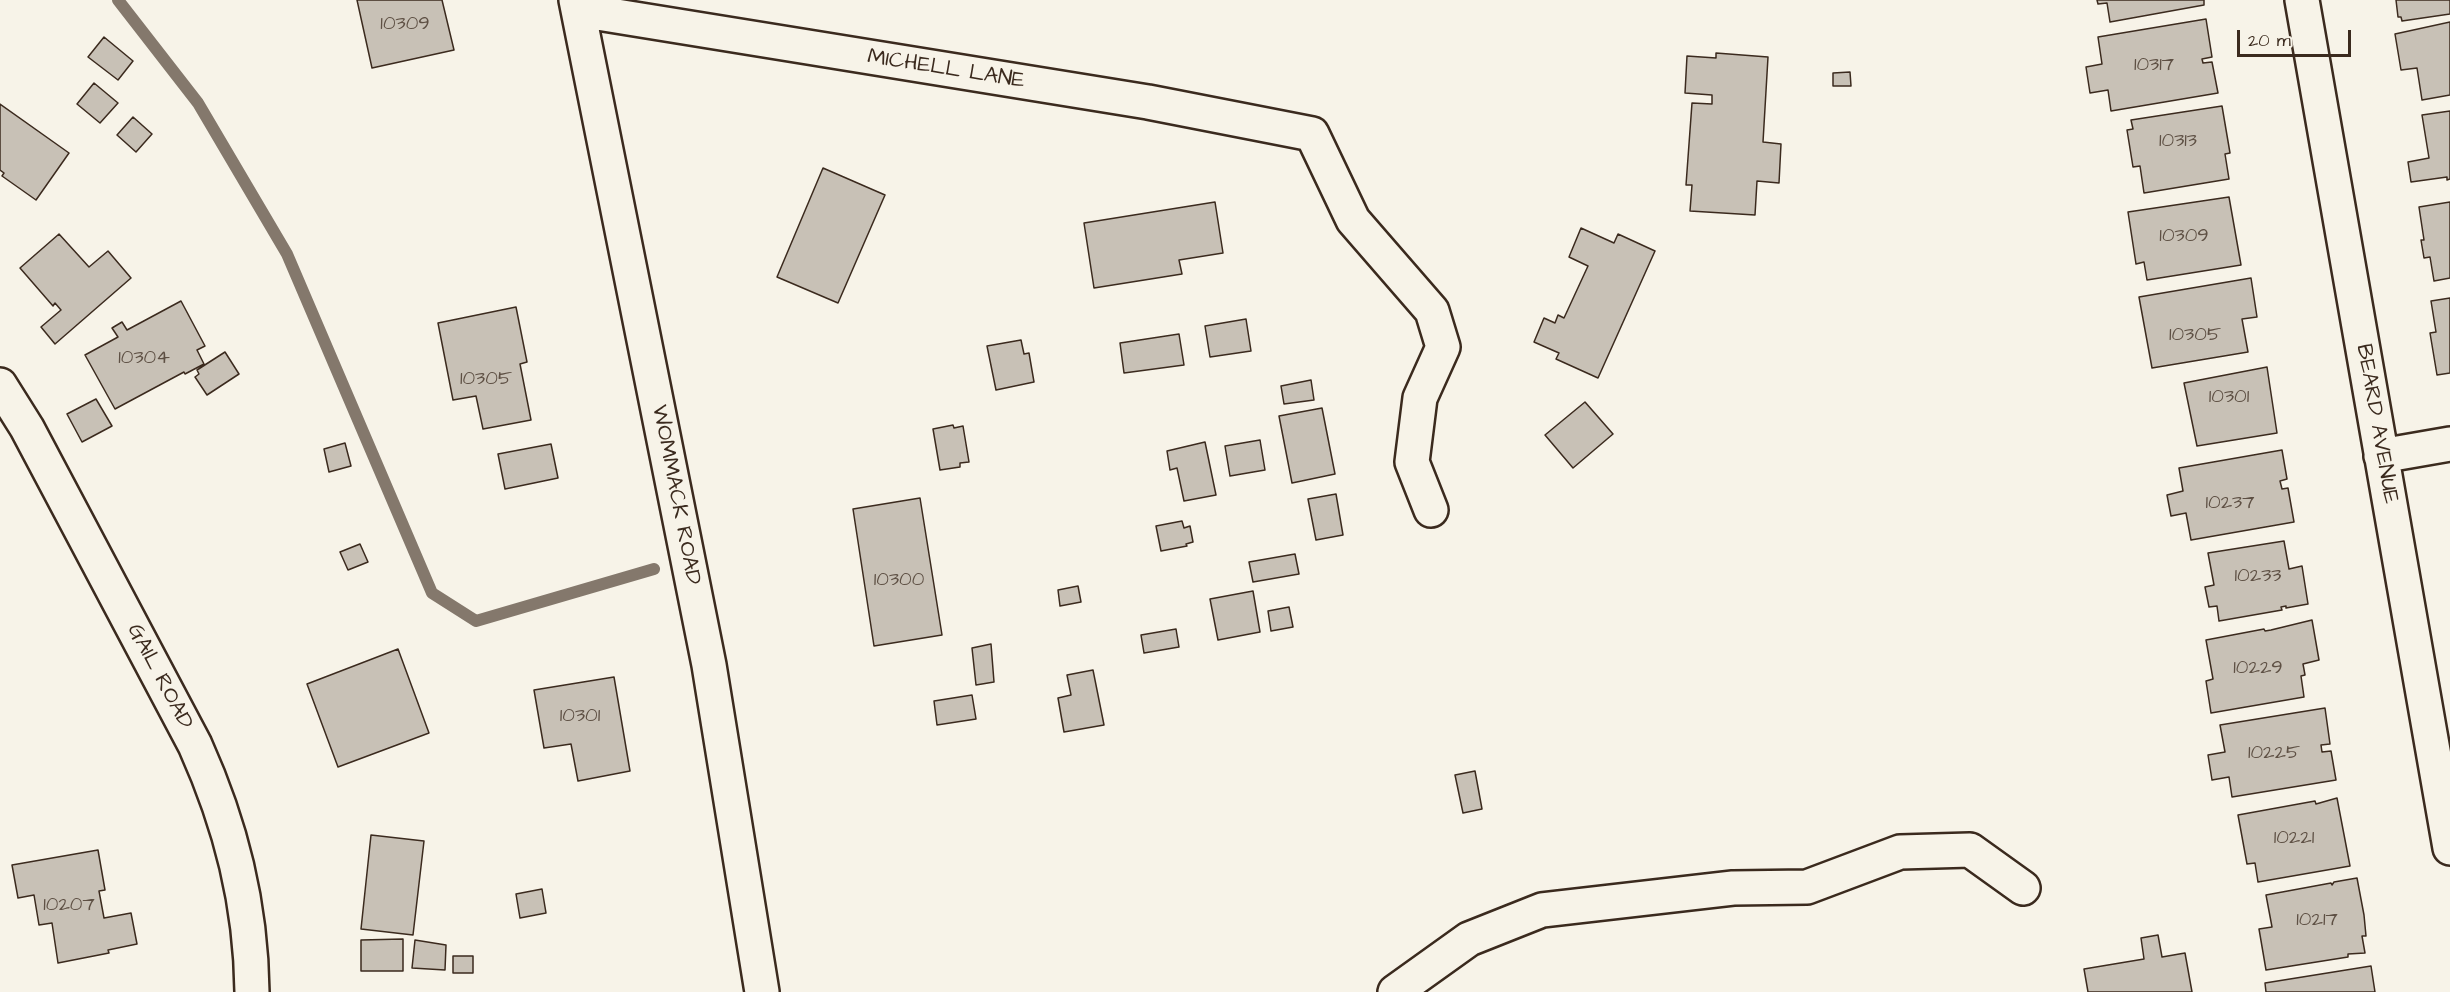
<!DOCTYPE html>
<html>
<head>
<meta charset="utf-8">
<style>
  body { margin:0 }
  #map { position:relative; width:2450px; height:992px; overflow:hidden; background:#f7f3e8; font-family:"Architects Daughter",sans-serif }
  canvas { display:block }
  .scale { position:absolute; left:2237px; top:30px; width:114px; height:27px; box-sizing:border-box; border:3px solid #3b2a1e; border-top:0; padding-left:8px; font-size:18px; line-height:21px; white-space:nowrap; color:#3b2a1e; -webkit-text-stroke:4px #f7f3e8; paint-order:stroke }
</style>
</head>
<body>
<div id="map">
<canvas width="2450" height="992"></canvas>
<div class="scale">20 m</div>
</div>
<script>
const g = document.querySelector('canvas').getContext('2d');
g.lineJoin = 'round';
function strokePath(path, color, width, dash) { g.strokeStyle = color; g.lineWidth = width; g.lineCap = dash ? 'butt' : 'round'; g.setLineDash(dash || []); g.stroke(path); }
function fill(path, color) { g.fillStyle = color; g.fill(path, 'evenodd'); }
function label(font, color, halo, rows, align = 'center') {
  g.font = font + ' "Architects Daughter",sans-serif'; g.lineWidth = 6; g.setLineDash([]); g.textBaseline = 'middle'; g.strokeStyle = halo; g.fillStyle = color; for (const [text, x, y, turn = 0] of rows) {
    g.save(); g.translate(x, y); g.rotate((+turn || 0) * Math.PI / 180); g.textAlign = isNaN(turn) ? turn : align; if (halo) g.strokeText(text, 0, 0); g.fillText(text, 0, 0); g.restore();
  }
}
strokePath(new Path2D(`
  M118 0 198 103 287 254 432 593 476 621 654 569`), '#84786c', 12);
const building = new Path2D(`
  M357 0H442L454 50 372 68Z
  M2097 0H2204V5L2110 22 2107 3 2098 4Z
  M2396 0H2450V14L2402 21 2401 17H2398Z
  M2206 19 2212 57 2202 59 2203 63 2212 62 2218 93 2111 111 2108 90 2090 93 2086 67 2102 64 2098 37Z
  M2450 22V95L2422 100 2417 68 2401 70 2395 34Z
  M104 37 133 61 118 80 88 57Z
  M1716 53 1768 57 1763 142 1781 144 1779 183 1757 181 1755 215 1690 211 1692 185H1686L1692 103 1712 104V95L1685 93 1687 56 1716 58Z
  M1850 72 1851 86H1833V73Z
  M94 83 118 103 100 123 77 104Z
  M0 104 69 153 36 200 2 176 4 173 0 170Z
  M2222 106 2230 153 2225 154 2229 179 2144 193 2140 166 2133 167 2127 130 2133 129 2131 120Z
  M2450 111V179L2447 180V177L2411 182 2408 162 2429 158 2422 115Z
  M133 117 152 134 136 152 117 135Z
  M823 168 885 195 838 303 777 277Z
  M2229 197 2241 265 2147 280 2144 262 2136 264 2128 212Z
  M1215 202 1223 253 1179 260 1182 274 1094 288 1084 223Z
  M2450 202V278L2434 281 2430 257 2424 258 2421 240H2424L2419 207Z
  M1581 228 1614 243 1618 234 1655 251 1598 378 1556 359 1559 353 1534 342 1544 318 1555 323 1558 315 1564 318 1588 266 1569 257Z
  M59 234 89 267 108 251 131 278 55 344 41 327 61 310 55 303 53 306 20 268Z
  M2251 278 2257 317 2242 319 2248 352 2152 368 2139 297Z
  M2450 298V373L2437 375 2430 333 2436 332 2431 301Z
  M181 301 205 346 197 350 204 364 185 374 184 372 115 409 85 355 118 337 112 328 122 322 127 330Z
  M516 307 527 362 520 364 531 420 483 429 476 396 453 400 438 323Z
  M1246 319 1251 351 1210 357 1205 326Z
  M1179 334 1184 365 1124 373 1120 343Z
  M1021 340 1024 354 1029 353 1034 382 996 390 987 346Z
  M225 352 239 374 207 395 195 377 199 374 197 370Z
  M2267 367 2277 433 2197 446 2184 383Z
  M1311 380 1314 400 1284 404 1281 386Z
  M96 399 112 426 82 442 67 414Z
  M1585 402 1613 434 1573 468 1545 435Z
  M1322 408 1335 474 1292 483 1279 416Z
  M953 425 954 428 963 426 969 462 960 463V467L940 470 933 429Z
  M1260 440 1265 470 1230 476 1225 446Z
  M1205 442 1216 495 1184 501 1177 468 1170 470 1167 451Z
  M345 443 351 466 329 472 324 449Z
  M551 444 558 478 505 489 498 454Z
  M2282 450 2287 479 2280 481 2282 489 2288 488 2294 522 2191 540 2186 513 2171 516 2167 495 2183 491 2179 468Z
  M1336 494 1343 535 1316 540 1308 499Z
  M920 498 942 635 874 646 853 509Z
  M1182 521 1184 528 1190 526 1193 542 1186 544 1187 546 1161 551 1156 526Z
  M2284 541 2289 569 2302 566 2308 604 2286 608V606L2281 607 2282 610 2219 621 2217 606 2209 607 2205 587 2214 585 2208 553Z
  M360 544 368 562 348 570 340 552Z
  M1295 554 1299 574 1253 582 1249 562Z
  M1078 586 1081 602 1060 606 1058 590Z
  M1253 591 1260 632 1218 640 1210 599Z
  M1289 607 1293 627 1271 631 1268 611Z
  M2312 620 2319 660 2303 664 2305 675 2301 676 2304 697 2211 713 2206 681 2213 679 2206 640 2264 629 2265 631 2271 630Z
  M1176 629 1179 647 1144 653 1141 635Z
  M991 644 994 682 976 685 972 648Z
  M398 649 429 733 338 767 307 684Z
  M1093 670 1104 725 1064 732 1058 698 1071 695 1067 675Z
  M614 677 630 771 578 781 571 744 544 748 534 690Z
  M972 695 976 719 937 725 934 701Z
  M2325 708 2330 744 2321 745 2322 752 2331 751 2336 780 2232 797 2229 777 2212 780 2208 755 2225 752 2220 725Z
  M1475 771 1482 809 1463 813 1455 775Z
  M2337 798 2350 866 2258 882 2255 863 2247 864 2238 815 2315 801 2316 804Z
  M371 835 424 841 413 935 361 929Z
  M98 850 105 890 99 891 104 918 131 913 137 944 108 950 109 953 58 963 52 923 39 925 34 895 18 898 12 865Z
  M2357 878 2364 915 2366 936H2362L2365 953 2348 954V957L2266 970 2259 929 2272 927 2266 895 2331 883 2332 885 2334 882Z
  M542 889 546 913 520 918 516 894Z
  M2158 935 2162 957 2185 953 2192 992H2088L2084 969 2144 959 2141 938Z
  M403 939V971H361V940Z
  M415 940 446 945 445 970 412 968Z
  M453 956H473V973H453Z
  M2371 966 2375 992H2266L2265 983Z`);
fill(building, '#c8c1b6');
strokePath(building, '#3b2a1e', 1.5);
const minor = new Path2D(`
  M576 0 709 665 762 992
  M2302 0 2450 848
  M579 10 1148 102 1312 134 1353 220 1432 311 1443 347 1420 398 1412 462 1431 510
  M0 385 27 428 195 745C231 825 251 904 252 992
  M2381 456 2450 444
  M1395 992 1469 939 1542 910 1733 888 1807 887 1900 852 1970 850 2023 888`);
strokePath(minor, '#3b2a1e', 38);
strokePath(minor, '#f7f3e8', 33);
label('20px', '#5e5044', null, [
  ["10309",405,25],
  ["10317",2154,66],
  ["10313",2178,142],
  ["10309",2184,237],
  ["10305",2195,336],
  ["10304",144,359],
  ["10305",486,380],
  ["10301",2229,398],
  ["10237",2230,504],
  ["10233",2258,577],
  ["10300",899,581],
  ["10229",2258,669],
  ["10301",580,717],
  ["10225",2274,754],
  ["10221",2294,839],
  ["10207",69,906],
  ["10217",2317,921]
]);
label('22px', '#3b2a1e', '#f7f3e8', [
  ["MICHELL LANE",946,70,9],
  ["BEARD AVENUE",2376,424,80],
  ["WOMMACK ROAD",675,495,79],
  ["GAIL ROAD",159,677,62]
]);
</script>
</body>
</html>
